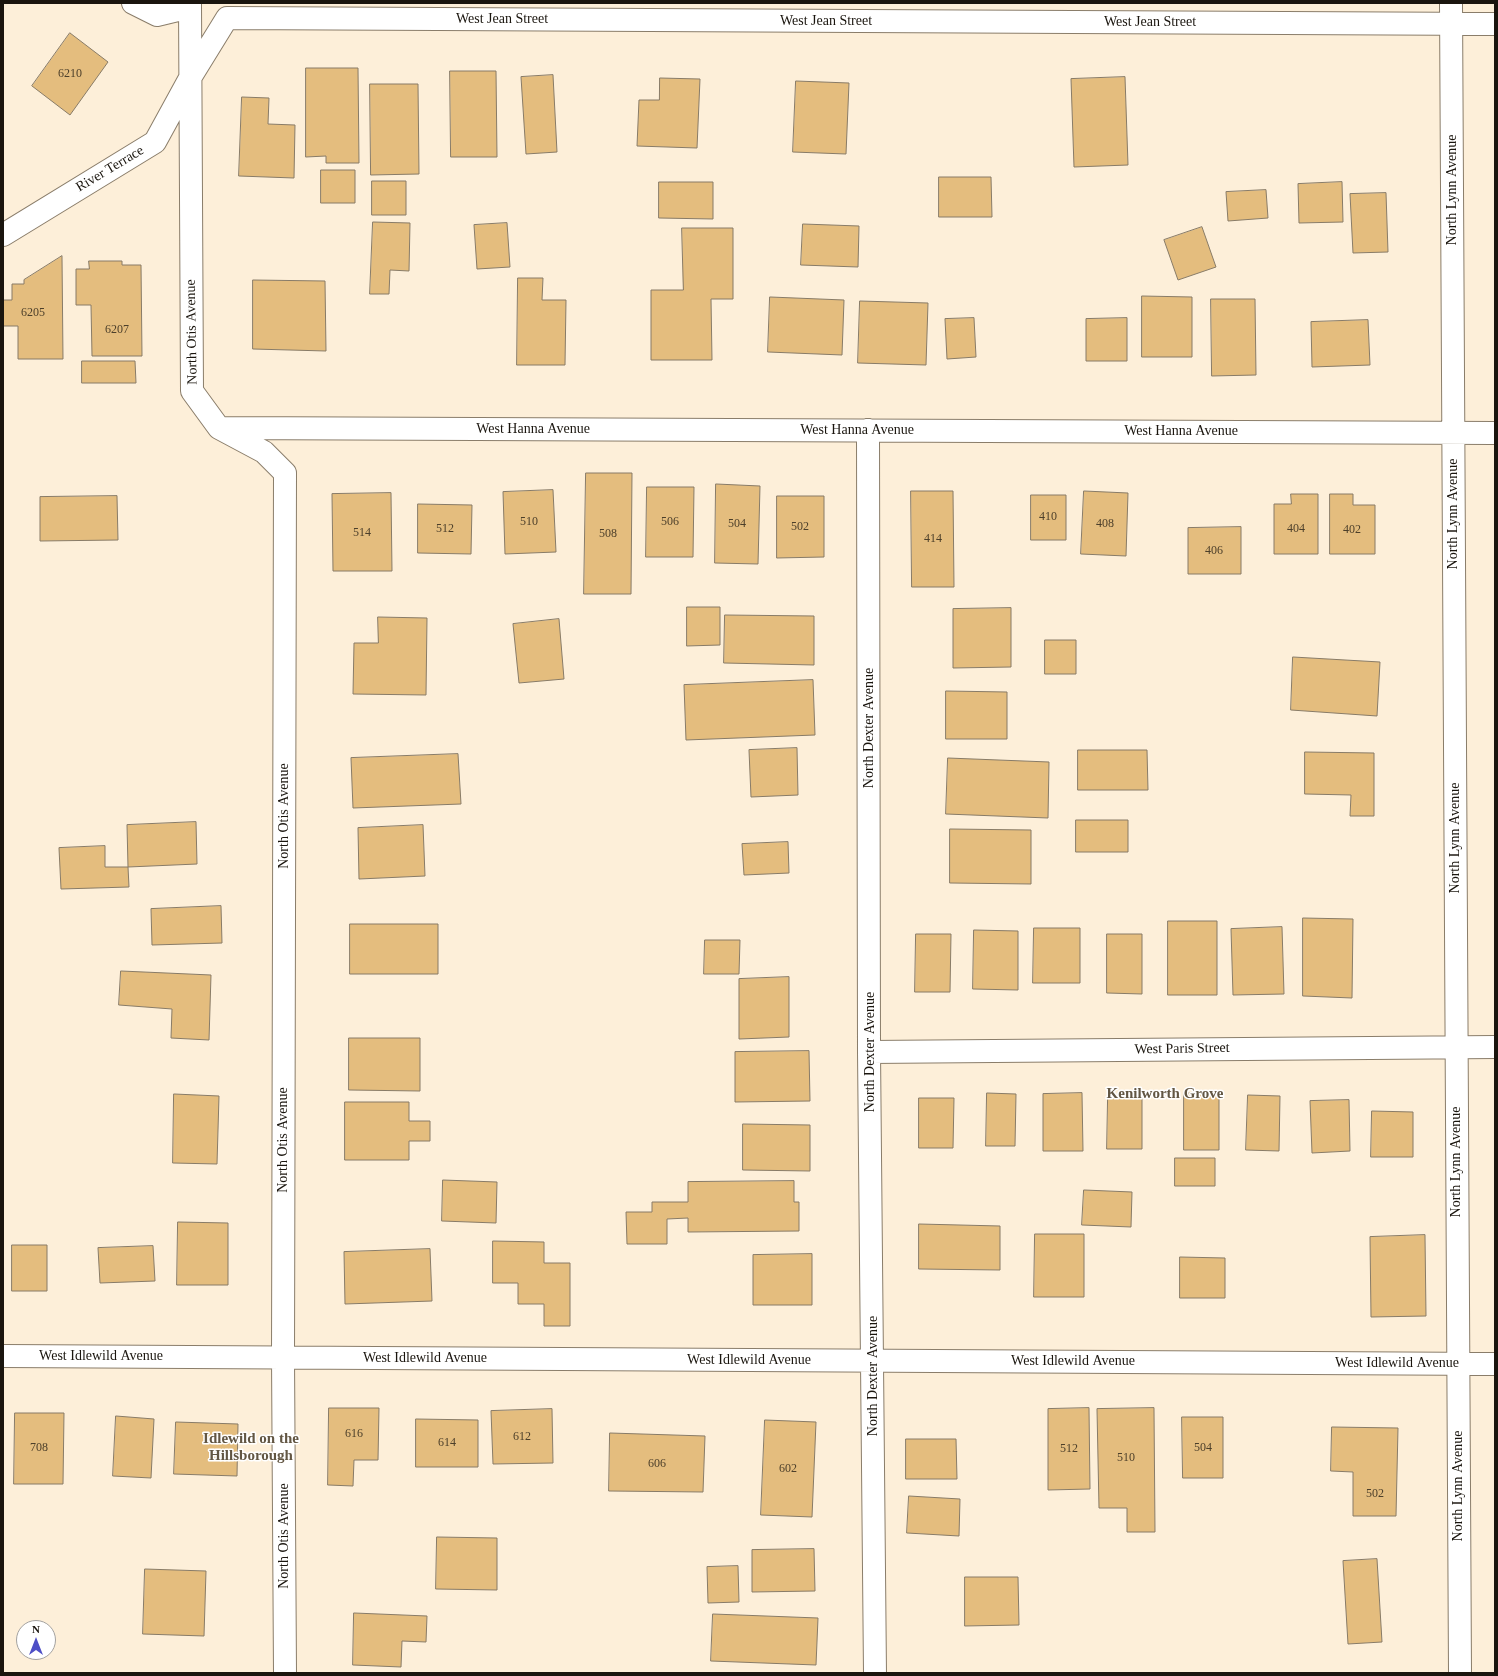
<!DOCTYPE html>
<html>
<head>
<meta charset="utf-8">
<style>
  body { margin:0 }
  #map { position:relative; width:1498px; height:1676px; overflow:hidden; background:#fdefd9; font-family:"Times New Roman",serif }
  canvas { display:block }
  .frame { position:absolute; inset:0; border:4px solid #1a150e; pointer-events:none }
  .north { position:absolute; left:16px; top:1620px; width:40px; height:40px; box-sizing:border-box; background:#fff; border:1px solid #a3a19f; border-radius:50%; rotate:0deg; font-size:11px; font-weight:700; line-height:16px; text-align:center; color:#1a150e }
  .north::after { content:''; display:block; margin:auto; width:14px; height:18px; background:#4e4fc6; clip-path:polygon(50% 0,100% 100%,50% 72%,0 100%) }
</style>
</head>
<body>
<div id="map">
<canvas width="1498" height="1676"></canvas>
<div class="frame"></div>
<div class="north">N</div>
</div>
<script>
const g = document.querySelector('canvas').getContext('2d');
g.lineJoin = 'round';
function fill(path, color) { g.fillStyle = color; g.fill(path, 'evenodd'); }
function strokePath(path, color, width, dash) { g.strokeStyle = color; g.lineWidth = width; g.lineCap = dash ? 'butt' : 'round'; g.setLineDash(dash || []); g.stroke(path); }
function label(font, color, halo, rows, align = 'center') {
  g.font = font + ' "Times New Roman",serif'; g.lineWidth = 3; g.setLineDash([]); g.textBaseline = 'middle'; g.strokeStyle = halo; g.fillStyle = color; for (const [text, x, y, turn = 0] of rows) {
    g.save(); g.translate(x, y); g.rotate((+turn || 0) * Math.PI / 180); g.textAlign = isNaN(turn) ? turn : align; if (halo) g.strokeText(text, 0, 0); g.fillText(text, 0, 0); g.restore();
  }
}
const building = new Path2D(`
  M70 33 108 62 70 115 32 86Z
  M306 68H358L359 163H326V156L306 157Z
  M450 71H496L497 157H451Z
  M553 75 557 152 526 154 521 77Z
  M1125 77 1128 165 1074 167 1071 79Z
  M660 78 700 79 697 148 637 146 639 100H659Z
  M796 81 849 83 846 154 793 152Z
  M370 84H418L419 174 371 175Z
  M242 97 269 98 268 124 295 125 294 178 239 176Z
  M321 170H355V203H321Z
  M939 177H991L992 217H939Z
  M372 181H406V215H372Z
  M659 182H713V219L659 218Z
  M1342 182 1343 222 1299 223 1298 184Z
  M1266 190 1268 218 1228 221 1226 192Z
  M1386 193 1388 252 1353 253 1350 194Z
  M373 222 410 223 409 271 390 270 389 294H370Z
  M507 223 510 267 477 269 474 225Z
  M803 224 859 226 858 267 801 265Z
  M1202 227 1216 267 1178 280 1164 240Z
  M682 228H733V299H711L712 360H651V290H683Z
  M62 256 63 359H18V326H3V300H12V284H24V280Z
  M89 261H122V265H141L142 356H92L91 305H76V269H89Z
  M518 278H543L542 300H566L565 365H517Z
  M253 280 325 281 326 351 253 349Z
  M1142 296 1192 297V357H1142Z
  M770 297 844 300 842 355 768 352Z
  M1211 299H1255L1256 375 1212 376Z
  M860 301 928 303 926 365 858 363Z
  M974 318 976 357 947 359 945 319Z
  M1127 318V361H1086V319Z
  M1368 320 1370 365 1312 367 1311 322Z
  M82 361H135L136 383H82Z
  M586 473H632L631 594H584Z
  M716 484 760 486 758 564 715 563Z
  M647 487H694L693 557H646Z
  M553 490 556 552 505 554 503 492Z
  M911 491H953L954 587H912Z
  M1084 491 1128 493 1126 556 1081 554Z
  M391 493 392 571H333L332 494Z
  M1291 494H1318V554H1274V504H1291Z
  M1330 494H1353V505H1375V554H1330Z
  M1031 495H1066V540H1031Z
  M117 496 118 540 40 541V497Z
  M777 496H824V557L777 558Z
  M418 504 472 505 471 554 418 553Z
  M1241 527V574H1188V528Z
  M687 607H720V645L687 646Z
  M1011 608V667L953 668V609Z
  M725 615 814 616V665L724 663Z
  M378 617 427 618 426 695 353 694 354 643H378Z
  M559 619 564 679 519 683 513 624Z
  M1045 640H1076V674H1045Z
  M1293 657 1380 662 1377 716 1291 710Z
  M813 680 815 735 686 740 684 685Z
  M946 691 1007 692V739H946Z
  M797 748 798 795 751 797 749 750Z
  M1078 750H1147L1148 790H1078Z
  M1305 752 1374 753V816H1350L1351 795 1305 794Z
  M458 754 461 804 353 808 351 758Z
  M948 758 1049 762 1048 818 946 814Z
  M1076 820H1128V852H1076Z
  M196 822 197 864 128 867 127 825Z
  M423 825 425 876 359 879 358 828Z
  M950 829 1031 830V884L950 883Z
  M788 842 789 873 744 875 742 844Z
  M105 846V867H128L129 887 61 889 59 848Z
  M221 906 222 943 152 945 151 909Z
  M1303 918 1353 919 1352 998 1303 996Z
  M1168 921H1217V995H1168Z
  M350 924H438V974H350Z
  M1282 927 1284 994 1233 995 1231 929Z
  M1034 928H1080V983H1033Z
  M974 930 1018 931V990L973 989Z
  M916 934H951L950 992H915Z
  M1107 934H1142V994L1107 993Z
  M705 940H740L739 974H704Z
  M121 971 211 975 209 1040 171 1038 172 1009 119 1005Z
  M789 977V1037L739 1039V979Z
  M349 1038H420V1091L349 1090Z
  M809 1051 810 1101 735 1102V1052Z
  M987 1093 1016 1094 1015 1146H986Z
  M1082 1093 1083 1151H1043V1094Z
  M1184 1093H1219V1150H1184Z
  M174 1094 219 1096 217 1164 173 1163Z
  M1248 1095 1280 1096 1279 1151 1246 1150Z
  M919 1098H954L953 1148H919Z
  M1108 1098H1142V1149H1107Z
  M1349 1100 1350 1151 1312 1153 1310 1101Z
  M345 1102H409V1121H430V1141H409V1160H345Z
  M1372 1111 1413 1112V1157H1371Z
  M743 1124 810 1125V1171L743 1170Z
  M1175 1158H1215V1186H1175Z
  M443 1180 497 1182 496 1223 442 1221Z
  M794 1181V1202H799V1231L688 1232V1218L667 1219V1244H627L626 1212H652V1202H688V1182Z
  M1084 1190 1132 1192 1131 1227 1082 1225Z
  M178 1222 228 1223V1285H177Z
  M919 1224 1000 1226V1270L919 1269Z
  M1035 1234H1084V1297H1034Z
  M1425 1235 1426 1316 1371 1317 1370 1237Z
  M493 1241 544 1242V1263H570V1326H544V1304H518V1283H493Z
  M12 1245H47V1291H12Z
  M153 1246 155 1281 100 1283 98 1248Z
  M430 1249 432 1301 345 1304 344 1252Z
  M812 1254V1305H753V1255Z
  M1180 1257 1225 1258V1298H1180Z
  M329 1408H379L378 1460H354L353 1486 328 1485Z
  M1089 1408 1090 1489 1048 1490V1409Z
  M1154 1408 1155 1532H1127V1508H1099L1097 1409Z
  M552 1409 553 1463 493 1464 491 1411Z
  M15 1413H64L63 1484H14Z
  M116 1416 154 1419 151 1478 113 1476Z
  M1182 1417H1223V1478H1183Z
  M416 1419 478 1420V1467H416Z
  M765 1420 816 1422 812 1517 761 1515Z
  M176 1422 238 1424 237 1476 174 1474Z
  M1332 1427 1398 1428 1396 1516H1353V1472L1331 1471Z
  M610 1433 705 1436 703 1492 609 1491Z
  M906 1439H956L957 1479H906Z
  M909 1496 960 1499 959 1536 907 1533Z
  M437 1537 497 1538V1590L436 1589Z
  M814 1549 815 1591 752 1592V1550Z
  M1377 1559 1382 1642 1348 1644 1343 1561Z
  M738 1566 739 1602 708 1603 707 1567Z
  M145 1569 206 1571 204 1636 143 1634Z
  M965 1577H1018L1019 1625 965 1626Z
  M354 1613 427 1616 426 1642 402 1641 401 1667 353 1665Z
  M713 1614 818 1618 816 1665 711 1661Z`);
fill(building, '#e4bd7e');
strokePath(building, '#887b67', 1);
const minor = new Path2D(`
  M133 3 157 15 190 7
  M190 3 192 391 219 428 264 452 285 473 283 1357 285 1673
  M1451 3 1460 1673
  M3 235 155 142 190 78 227 18 1495 24
  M222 428 1495 433
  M868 430 869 1052 875 1673
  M869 1052 1495 1047
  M3 1356 1495 1364`);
strokePath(minor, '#8a7d6a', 24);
strokePath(minor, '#fff', 22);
label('12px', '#4c3f2a', null, [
  ["6210",70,74],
  ["6205",33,313],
  ["6207",117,330],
  ["410",1048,517],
  ["510",529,522],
  ["506",670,522],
  ["504",737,524],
  ["408",1105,524],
  ["502",800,527],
  ["512",445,529],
  ["404",1296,529],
  ["402",1352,530],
  ["514",362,533],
  ["508",608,534],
  ["414",933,539],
  ["406",1214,551],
  ["616",354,1434],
  ["612",522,1437],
  ["614",447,1443],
  ["708",39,1448],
  ["504",1203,1448],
  ["512",1069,1449],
  ["510",1126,1458],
  ["606",657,1464],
  ["602",788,1469],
  ["502",1375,1494]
]);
label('14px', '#1a150e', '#fff', [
  ["West Jean Street",502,19],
  ["West Jean Street",826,21],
  ["West Jean Street",1150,22],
  ["River Terrace",110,169,-31],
  ["North Lynn Avenue",1452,190,-90],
  ["North Otis Avenue",192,332,-91],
  ["West Hanna Avenue",533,429],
  ["West Hanna Avenue",857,430],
  ["West Hanna Avenue",1181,431],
  ["North Lynn Avenue",1453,514,-90],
  ["North Dexter Avenue",869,728,-90],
  ["North Otis Avenue",284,816,-90],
  ["North Lynn Avenue",1455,838,-90],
  ["West Paris Street",1182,1049,-1],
  ["North Dexter Avenue",870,1052,-90],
  ["North Otis Avenue",283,1140,-90],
  ["North Lynn Avenue",1456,1162,-90],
  ["West Idlewild Avenue",101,1356],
  ["West Idlewild Avenue",425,1358],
  ["West Idlewild Avenue",749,1360],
  ["West Idlewild Avenue",1073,1361],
  ["West Idlewild Avenue",1397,1363],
  ["North Dexter Avenue",873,1376,-90],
  ["North Lynn Avenue",1458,1486,-90],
  ["North Otis Avenue",284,1536,-90]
]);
label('bold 15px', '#625643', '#fff', [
  ["Kenilworth Grove",1165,1094],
  ["Idlewild on the",251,1439],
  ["Hillsborough",251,1456]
]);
</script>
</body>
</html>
